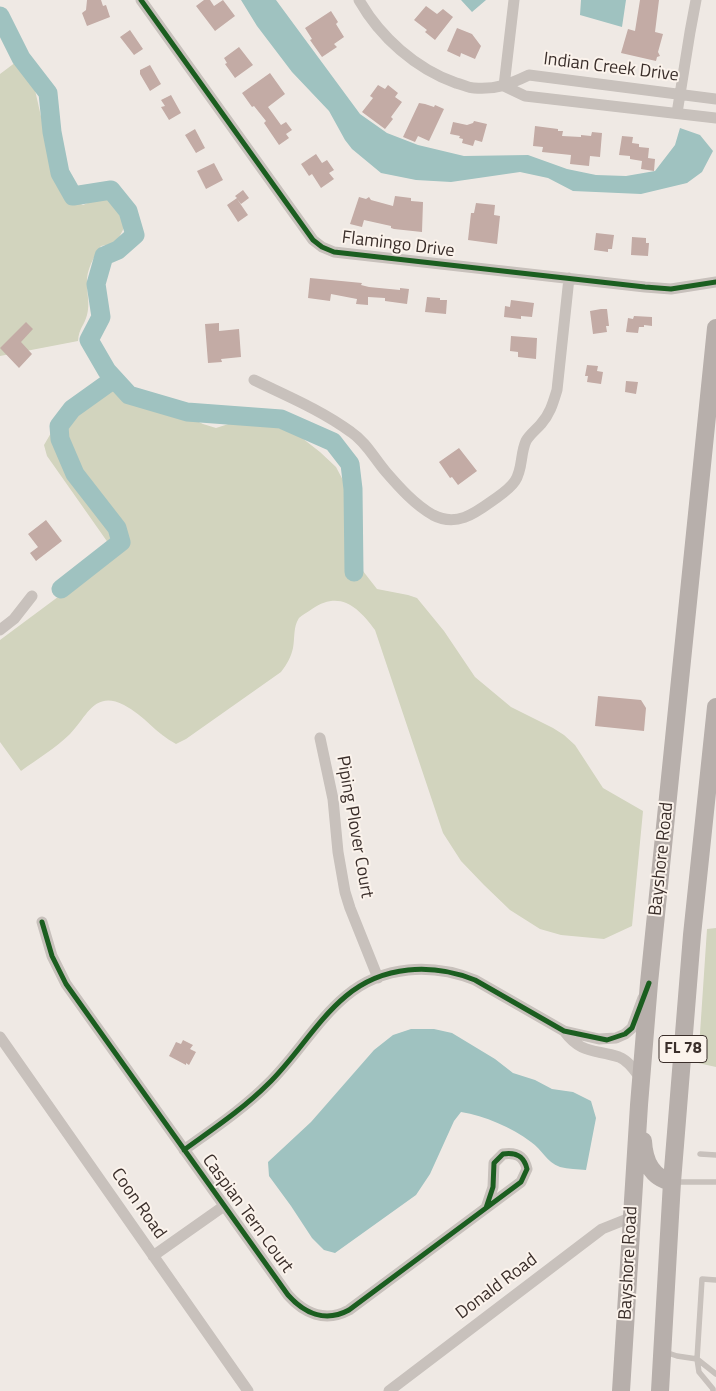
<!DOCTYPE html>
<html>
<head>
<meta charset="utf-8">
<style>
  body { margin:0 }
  canvas { display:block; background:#efe9e4 }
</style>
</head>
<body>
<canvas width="716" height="1391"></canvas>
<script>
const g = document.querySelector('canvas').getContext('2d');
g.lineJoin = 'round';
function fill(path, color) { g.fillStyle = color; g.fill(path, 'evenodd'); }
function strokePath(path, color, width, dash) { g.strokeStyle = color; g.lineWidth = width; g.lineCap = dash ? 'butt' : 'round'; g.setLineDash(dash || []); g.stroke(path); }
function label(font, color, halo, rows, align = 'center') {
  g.font = font + ' "Titillium Web",sans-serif'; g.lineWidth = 4; g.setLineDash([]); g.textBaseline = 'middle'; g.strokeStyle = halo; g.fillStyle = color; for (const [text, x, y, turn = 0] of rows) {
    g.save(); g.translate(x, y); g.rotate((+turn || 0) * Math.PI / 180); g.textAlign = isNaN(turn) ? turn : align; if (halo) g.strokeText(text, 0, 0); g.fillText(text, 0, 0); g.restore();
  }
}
fill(new Path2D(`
  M16 62 35 90 56 183 72 200 83 205 102 197 120 206 125 226 116 243 101 246C94 256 86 271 87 283 87 295 90 304 87 315 84 326 79 328 78 341L0 356V74Z
  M113 381 203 424 216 428 241 420 264 424 293 431 320 452 336 467 345 484 348 497 345 545 352 557 377 589 408 595 417 598 444 631 475 677 511 707 553 728 564 735 575 745 603 788 643 811 632 926 604 939 561 935 540 929 510 910 484 885 461 861 443 833 375 630C358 607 340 590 312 609 308 612 302 615 299 618 293 627 295 638 293 648 291 657 287 664 281 672L186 739 176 744C156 734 144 715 124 705 94 690 87 717 70 734 56 748 37 759 21 771L0 742V640L105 562 111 556V547L47 456 44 445 51 433Z
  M716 928V1067L698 1063 707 929Z`), '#d2d4be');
fill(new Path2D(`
  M241 0H276L360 114 387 133 418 145 464 156 528 155 567 169 596 175 626 176 655 171 675 145 680 128 700 135 713 151 702 172 687 183 641 194 573 191 548 178 520 172 451 182 416 180 381 173 352 149 345 140 329 111 292 72 257 26Z
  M461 0H486L472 12Z
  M581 0H626L622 27 580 15Z
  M411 1029H434L452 1033 495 1059 513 1073 535 1080 552 1089 573 1092 591 1101 596 1118 586 1170C578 1169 568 1169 560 1167 546 1162 542 1149 531 1142 511 1127 485 1116 461 1112L454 1121 430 1174 416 1195 335 1253 324 1250 312 1238 291 1206 269 1176 268 1162 311 1122 374 1050 393 1035Z`), '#9fc2c0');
strokePath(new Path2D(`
  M0 16 21 58 48 93 52 132 60 173 73 196 111 190 128 211 135 235 118 250 104 256 96 284 101 317 89 340 107 371 129 395 187 412 281 419 333 442 350 464 353 489 354 572
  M61 589 121 542 117 528 75 474 60 439 59 426 72 409 114 379`), '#9fc2c0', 19);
fill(new Path2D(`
  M87 0H101L103 6 106 5 110 17 87 26 82 13 86 10Z
  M204 0H210L214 6 223 0 235 16 215 31 196 6Z
  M640 0H659L655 32 663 34 658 52 660 56 657 57 656 61 621 53 628 29 635 31Z
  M426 6 437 14 443 9 453 17 435 40 425 32 427 30 414 20Z
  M331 11 338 22 336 24 344 37 334 44 337 47 322 57 310 40 312 39 305 28Z
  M457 28 472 34 481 46 475 59 461 53 460 57 447 51Z
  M130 30 143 49 134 55 120 37Z
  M239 47 253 65 235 78 225 64 227 63 224 58Z
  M150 65 161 84 150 91 140 74V70Z
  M270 73 285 94 268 107 281 125 286 122 292 130 286 134 289 138 279 145 264 123 266 121 254 106 252 107 242 93Z
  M378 85 385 89 388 85 398 93 395 97 402 102 391 117 393 119 385 129 362 112 373 98 370 96Z
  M171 95 181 113 169 120 161 107 165 106 161 100Z
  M419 103 425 104 434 107 435 105 444 109 429 141 418 136 415 142 403 137Z
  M474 121 487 124 482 142 475 140 473 146 462 143 463 139 459 138 460 136 450 134 453 122 467 125 473 123Z
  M535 126 558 129V131H563L562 136 581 137V135L591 136 592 132 602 133 600 157 590 156 589 166 570 164 571 155 542 152 543 147 533 146Z
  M195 129 205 148 196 153 185 135Z
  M622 136 633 137 632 143 639 144V147L649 148 648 158 655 159 654 171 641 169 642 161 630 159V156L619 155Z
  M316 154 322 163 327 160 334 170 329 173 334 179 321 188 312 174 309 176 301 164Z
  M214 163 223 180 206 189 197 171Z
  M243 190 249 198 241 204 237 199 248 215 238 222 227 205 237 198 235 196Z
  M395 196 411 198V201L423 202 422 232 394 229 391 228V226L364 220 362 227 350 224 359 197 366 199 369 197 371 200 393 206Z
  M476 203 495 205 494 215 500 216 497 244 468 240 471 213H474Z
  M596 233 614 235 612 249H608V252L594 250Z
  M632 237 646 238V243H649L648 256 631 255Z
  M310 278 362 283 361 285 369 287 400 290V288L409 289 407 304 385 301V298L368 297V305L356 304 357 299 331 294 330 301 308 298Z
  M427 297 440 298V300H447L446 314 425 312Z
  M511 300 534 303 532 317 521 316V319L504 317 505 306 510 307Z
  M601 309H607L609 326H606L607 332 593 334 590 311Z
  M634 316 652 317V326L644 325V327H639L638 333 626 332 628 318 633 319Z
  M26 322 33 329 21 342 32 354 19 368 0 348Z
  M219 323V331L239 329 241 357 221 359 222 362 208 363 205 324Z
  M511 336 537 338 536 359 518 357V352L510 351Z
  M587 365 598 366 597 371 603 372 601 384 587 382 588 376H585Z
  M626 381 638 382 636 394 625 392Z
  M459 448 477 471 458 485 452 477 450 478 439 462Z
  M46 520 62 541 36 561 30 553 38 547 28 534Z
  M598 696 641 700 646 708 644 731 595 726Z
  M183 1040 193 1045 190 1049 196 1052 189 1065 186 1063V1065L169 1056 176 1042 181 1044Z`), '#c3aba5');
strokePath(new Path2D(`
  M700 1154 716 1155
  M674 1182H716
  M665 1352 677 1356 697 1359 716 1374
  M713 1391V1389L699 1372 697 1359 702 1279 716 1280`), '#c8c1bc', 5.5);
strokePath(new Path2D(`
  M141 0 313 240 322 247 334 252 645 287 671 289 716 282
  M359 0C380 37 416 69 456 83 462 84 468 88 474 88 496 90 510 84 529 75L716 99
  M504 86 525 96 716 118
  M504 86 514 0
  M677 113 690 32 696 0
  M254 380C287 396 321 410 351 432 366 442 374 458 386 472 399 487 415 505 433 515 456 527 474 514 492 501 500 495 509 490 515 481 523 469 520 454 526 441 530 434 536 430 541 424 550 414 553 403 557 390L569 278
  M0 630 14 619 32 596
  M320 738 333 799 338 852 345 892 350 908 378 978
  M42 922 52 956 66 984 288 1295C304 1313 325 1323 349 1310L521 1182 527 1169C524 1156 516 1152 503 1154L494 1163 493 1187 486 1208
  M564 1031C582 1055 595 1049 619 1057 629 1061 635 1071 641 1079
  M0 1037 248 1391
  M184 1150C213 1129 243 1109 268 1084 296 1057 316 1021 346 996 383 965 432 963 475 980L564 1031 599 1039 616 1038 625 1034 632 1028 643 998
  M153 1256 224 1206
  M389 1391 602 1229 632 1217`), '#c8c1bc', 11);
strokePath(new Path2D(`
  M643 1141C644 1160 651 1178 672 1182
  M621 1391 639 1105 649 983 716 328
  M660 1391 672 1182 692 935 716 707`), '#b7afab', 18);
strokePath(new Path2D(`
  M141 0 313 240 322 247 334 252 645 287 671 289 716 282
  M42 922 52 956 66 984 288 1295C304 1313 325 1323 349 1310L521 1182 527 1169C524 1156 516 1152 503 1154L494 1163 493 1187 486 1208
  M184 1150C213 1129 243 1109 268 1084 296 1057 316 1021 346 996 383 965 432 963 475 980L564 1031 607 1040 625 1034 632 1028 649 983`), '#1b5e20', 5);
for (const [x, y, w] of [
  [683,1049,48]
]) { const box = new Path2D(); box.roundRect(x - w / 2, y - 13.5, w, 27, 4); g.fillStyle = '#fbf3ec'; g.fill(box); strokePath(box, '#3a2e2a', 1); }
label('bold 16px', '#3a2e2a', null, [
  ["FL 78",683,1049]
]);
label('18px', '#3a2e2a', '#fbf3ec', [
  ["Indian Creek Drive",611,68,7],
  ["Flamingo Drive",398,245,7],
  ["Piping Plover Court",354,827,80],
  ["Bayshore Road",662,859,-84],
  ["Coon Road",138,1204,55],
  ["Caspian Tern Court",247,1214,54],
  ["Bayshore Road",629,1263,-87],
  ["Donald Road",497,1287,-37]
]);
</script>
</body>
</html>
